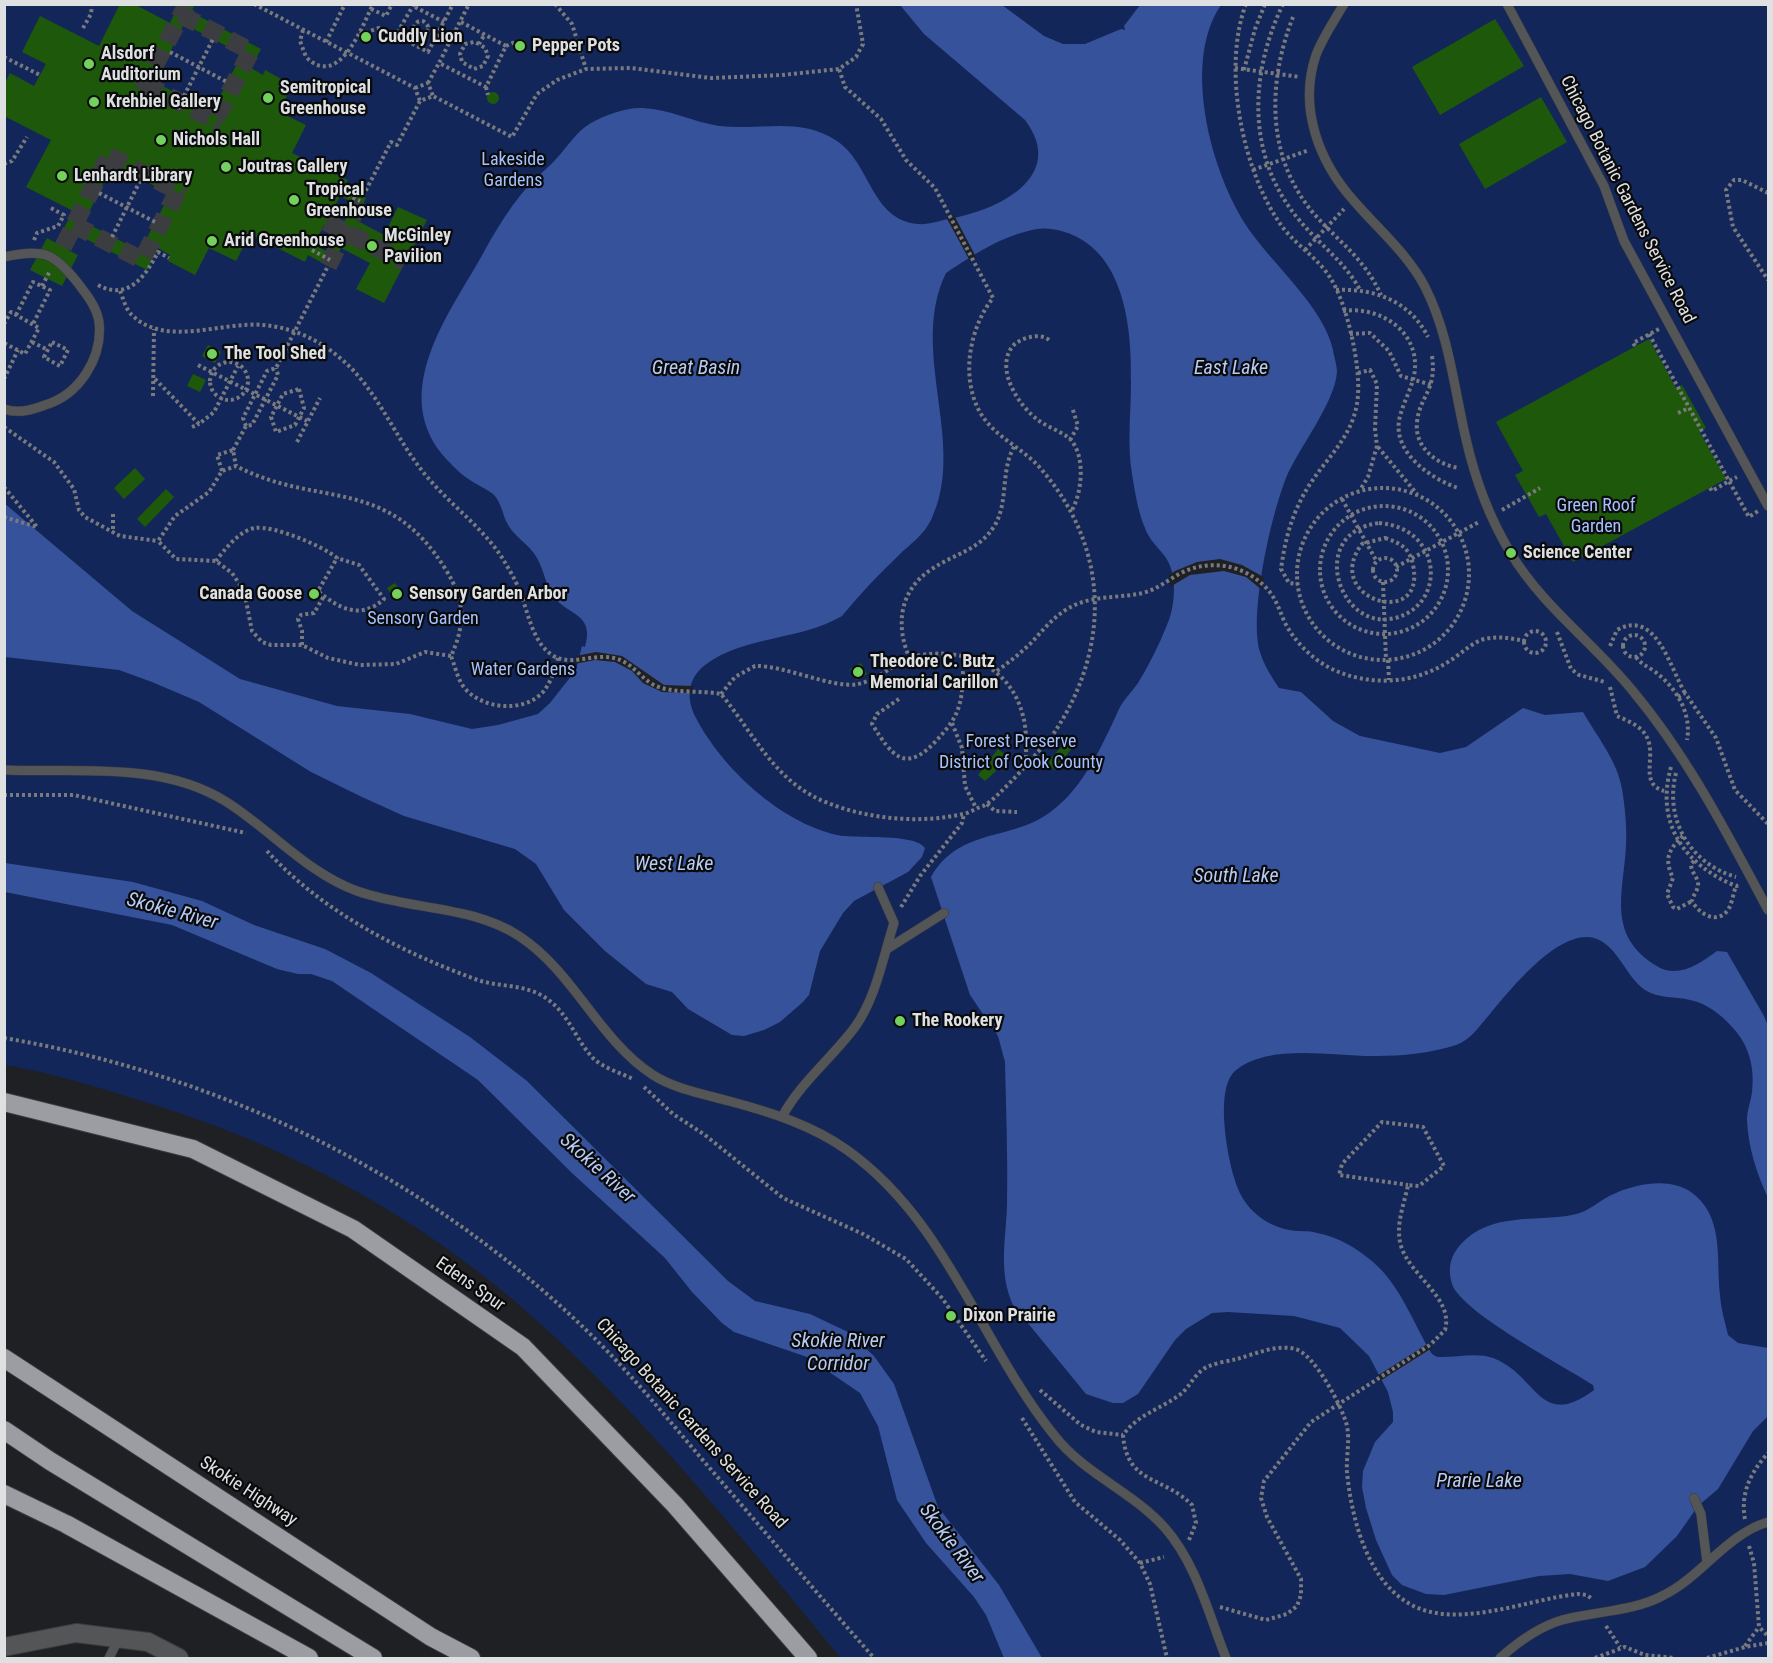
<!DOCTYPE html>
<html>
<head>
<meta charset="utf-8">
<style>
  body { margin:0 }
  #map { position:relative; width:1773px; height:1663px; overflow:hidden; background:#1f2024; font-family:"Roboto Condensed",sans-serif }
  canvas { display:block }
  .frame { position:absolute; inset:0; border:6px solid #dee0e2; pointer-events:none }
</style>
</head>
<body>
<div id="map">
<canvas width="1773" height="1663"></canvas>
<div class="frame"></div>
</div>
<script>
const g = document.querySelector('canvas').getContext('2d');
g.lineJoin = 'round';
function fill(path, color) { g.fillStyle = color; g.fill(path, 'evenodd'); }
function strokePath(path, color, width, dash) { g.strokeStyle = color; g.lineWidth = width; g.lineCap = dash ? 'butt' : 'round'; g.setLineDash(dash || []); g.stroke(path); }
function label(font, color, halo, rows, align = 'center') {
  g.font = font + ' "Roboto Condensed",sans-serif'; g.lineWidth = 4.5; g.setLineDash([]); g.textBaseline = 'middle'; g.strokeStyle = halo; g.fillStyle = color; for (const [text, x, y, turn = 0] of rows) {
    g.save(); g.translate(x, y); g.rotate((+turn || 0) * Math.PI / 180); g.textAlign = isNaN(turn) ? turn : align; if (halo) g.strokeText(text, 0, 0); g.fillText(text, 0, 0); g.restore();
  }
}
fill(new Path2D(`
  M4 5H1768V1658H841C723 1516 598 1355 446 1248 353 1182 251 1134 142 1101 97 1087 52 1073 5 1065Z`), '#13265a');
fill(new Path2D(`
  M900 5H1002L1044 36 1063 44H1085L1121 29 1125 30 1124 26 1140 5H1221C1180 64 1213 182 1253 235 1278 269 1324 309 1333 350 1334 357 1337 365 1337 372 1335 403 1298 449 1286 478 1271 516 1249 613 1260 652 1264 665 1271 676 1279 688L1301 692 1333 721 1360 736 1440 753 1466 747 1523 708 1545 715 1583 712C1596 735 1618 762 1622 789 1625 807 1627 827 1626 845 1624 891 1606 934 1655 965 1677 980 1699 964 1717 951L1727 952 1764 1016 1768 1026V1198C1757 1174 1748 1147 1747 1120 1747 1110 1751 1101 1752 1092 1755 1068 1749 1045 1733 1028 1722 1015 1706 1003 1690 1000 1674 996 1659 999 1645 990 1624 976 1616 938 1587 937 1552 937 1511 989 1490 1014 1480 1025 1471 1040 1456 1045 1432 1053 1402 1056 1376 1056 1336 1057 1269 1042 1235 1071 1215 1089 1227 1153 1234 1177 1241 1205 1261 1224 1289 1230 1298 1232 1308 1230 1317 1233 1338 1237 1357 1248 1373 1262 1401 1286 1413 1323 1432 1354L1437 1357C1455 1358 1476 1352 1493 1358 1538 1375 1539 1431 1594 1390L1593 1385C1560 1364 1475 1319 1455 1290 1452 1286 1450 1277 1450 1273 1449 1261 1454 1252 1461 1244 1491 1212 1534 1222 1572 1215 1590 1212 1600 1199 1616 1193 1642 1182 1676 1177 1697 1197 1724 1222 1716 1262 1720 1295 1721 1309 1725 1322 1728 1335L1738 1343 1768 1348V1416L1753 1431 1718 1489 1698 1506 1677 1536 1645 1567 1608 1581 1570 1574 1539 1576 1444 1595 1426 1594 1402 1585 1392 1575 1376 1540 1366 1508 1362 1487 1363 1471 1375 1442 1393 1422V1412L1388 1392 1369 1356 1340 1328 1294 1316 1228 1312 1212 1313 1186 1329 1175 1340 1138 1394 1123 1403H1113L1086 1394 1013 1305C998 1272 1006 1239 1007 1205 1008 1158 1006 1110 1005 1062L998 1036 970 995 931 877C958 830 1005 840 1043 817 1081 794 1101 748 1119 709 1123 700 1132 692 1138 683 1149 665 1159 645 1167 625 1175 607 1178 576 1166 558 1159 548 1149 540 1145 528 1138 512 1135 492 1132 474 1127 443 1131 413 1131 382 1132 333 1126 262 1077 237 1065 231 1051 227 1037 229 1003 235 973 255 946 273 908 351 968 444 931 520 924 535 910 544 898 556 878 575 859 595 842 616 800 641 745 635 705 665 687 679 686 699 696 718 722 768 780 822 837 835 856 839 915 833 925 848L922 857 908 872 854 901 843 913 820 951 809 995 803 1002 780 1022 764 1030 744 1036 732 1035 688 1009 672 992 646 984 605 951 564 910 536 864 515 849 404 816 362 797 311 772 199 702 152 682 119 670 5 657 4 503 132 611 240 679 337 706 410 714 472 729 498 725 538 714 550 703 576 670 582 646 585 647C595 613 568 616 553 596 546 586 544 570 537 558 529 543 513 537 506 521 502 512 501 502 493 494 485 488 475 484 467 478 458 472 448 461 441 453 392 390 448 315 480 259 495 231 513 201 535 179 542 172 550 166 557 158 568 146 576 132 591 123 605 115 627 107 643 108 669 109 693 122 719 126 760 131 800 116 837 141 871 164 871 220 918 224 928 225 939 221 948 219 997 211 1068 177 1025 120L924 34Z
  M5 863 133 882 202 901 254 925 325 949 371 973 470 1037 527 1081 728 1281 755 1301 810 1314 848 1332 874 1356 894 1384 938 1507 999 1585 1042 1658H1004L986 1615 974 1597 926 1543 897 1500 878 1426 860 1393 807 1357 734 1332 722 1323 692 1292 665 1258 573 1174 478 1080 332 981 311 974H298L277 969 172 925 5 892Z`), '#36529b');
fill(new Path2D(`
  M954 215 976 257 970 261 946 217Z
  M1220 559 1242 565 1260 575 1264 578 1262 590 1246 577 1224 571 1190 575 1170 587 1169 575 1175 571 1197 562Z
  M596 652 622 656 664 685 693 686 692 693 662 692 643 683 632 671 615 662 595 660 574 664 576 656Z
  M1429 1343 1432 1348 1380 1381 1377 1376Z`), '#1f2024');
fill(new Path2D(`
  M120 4H134L170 23 179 4H195L191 12 261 49 251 68 263 75 265 70 292 85 279 112 306 125 292 153 348 180 344 187 366 198 356 220 384 235 398 207 427 220 384 303 356 289 370 263 341 248 331 268 308 255 305 262 250 234 236 261 209 248 195 275 168 261 170 255 158 248 147 270 76 234 68 250 78 255 62 286 30 270 47 238 56 243 73 211 26 187 51 140 4 116V85L10 73 34 86 46 64 22 52 40 16 99 46ZM184 24 242 54 212 112 155 82ZM113 164 170 194 140 251 84 222ZM340 196 354 203 343 224 329 217ZM324 225 338 233 328 252 314 245Z
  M1495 19 1524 66 1440 115 1412 67Z
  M515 45a6 6 0 1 1 12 0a6 6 0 1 1-12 0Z
  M487 98a6 6 0 1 1 12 0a6 6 0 1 1-12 0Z
  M1541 97 1567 142 1485 189 1459 144Z
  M1649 339 1676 388 1682 385 1706 428 1699 431 1726 479 1573 562 1546 514 1539 517 1515 475 1523 471 1496 422Z
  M208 345 221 352 215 363 202 356Z
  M193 374 206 380 200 392 187 386Z
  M135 468 145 479 124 499 114 488Z
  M166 489 174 497 145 527 137 519Z
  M395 583 404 597 397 602 387 588Z
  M861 663 867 674 856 680 850 669Z
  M1069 739 1075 744 1055 770 1046 763Z
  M998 749 1006 755 995 769 996 771 985 781 978 775Z`), '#1e590b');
strokePath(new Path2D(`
  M181 15 251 51 212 126
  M145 84 221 124
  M142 90 186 6
  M109 156 184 194
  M326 222 405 262
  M74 225 142 260 181 185
  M63 247 112 150
  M328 266 363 196`), '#3c3d40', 18, [18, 9]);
const lane = new Path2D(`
  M1344 4C1334 21 1323 37 1316 55 1298 108 1319 162 1354 201 1378 229 1408 254 1425 287 1449 334 1454 388 1466 439 1475 479 1489 517 1510 552 1542 606 1593 642 1632 690 1688 757 1727 833 1768 910
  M1507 4 1604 186 1624 241 1768 506
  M4 257C17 254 33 251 46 255 58 259 69 272 77 282 86 294 97 307 99 322 103 358 79 395 45 405 32 410 18 414 4 409
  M4 770C77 773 160 761 225 801 270 829 307 873 357 891 410 910 471 905 519 936 574 972 598 1039 653 1075 675 1089 703 1094 729 1101 770 1112 812 1125 847 1150 947 1221 980 1343 1054 1435 1084 1474 1132 1491 1165 1528 1196 1563 1209 1615 1226 1658
  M887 949 944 913
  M782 1117C800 1083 832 1058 855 1027 876 998 883 957 894 923L878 887
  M1694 1498 1701 1514 1707 1563
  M109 1658 119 1638
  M1500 1658C1518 1642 1538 1627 1562 1620 1595 1611 1633 1612 1664 1595 1702 1576 1727 1534 1768 1522`);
const street = new Path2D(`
  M4 1647 76 1633 148 1642 179 1658`);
const highway = new Path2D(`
  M4 1102 193 1149 353 1229 523 1347 675 1505 808 1658
  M4 1358 431 1637 471 1658
  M4 1430 50 1461 373 1658
  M4 1494 66 1524 309 1658`);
strokePath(lane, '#3a3b3f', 10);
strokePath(street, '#3a3b3f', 20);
strokePath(highway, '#3a3b3f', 20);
strokePath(new Path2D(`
  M254 4 415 88 420 101
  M414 4 396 35 428 52 453 4
  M555 4 572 24 586 69
  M1246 4C1222 67 1242 168 1279 222 1293 244 1318 257 1331 279 1346 303 1357 352 1358 380 1362 439 1320 457 1299 504 1289 524 1284 547 1281 569L1289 583 1298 584
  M1283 4C1249 75 1246 158 1300 221 1320 245 1345 262 1360 290
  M415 7 444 22
  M371 9 386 16 392 4
  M1293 17C1267 83 1266 159 1315 215 1341 244 1364 258 1381 295
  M414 28a7 7 0 1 1 14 0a7 7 0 1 1-14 0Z
  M461 22 506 46 486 87 439 63 469 4
  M83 28 91 14 92 4
  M303 30 300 41 306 57C339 90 362 27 373 4
  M426 30 450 43
  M360 31 364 33 379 28 396 35
  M326 42 345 4
  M413 43 418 33
  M479 44 474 42 465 44 460 54 462 62 474 69 483 66 488 56 485 48 479 44 485 34
  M506 46 515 42
  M170 52 227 82
  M4 57 40 75
  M1235 68 1300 77
  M1244 70 1255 29 1265 4
  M428 83 439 63
  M486 87 488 95
  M415 88 428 83 433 96
  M184 96 213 39
  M178 109 180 103
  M4 164 12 161 27 137
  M1253 170 1309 150
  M144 174 147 167
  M342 192 360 201
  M99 193 155 222
  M1768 193 1742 180H1734L1726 190 1733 227 1768 280
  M363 196 391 142 397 145 420 101 433 96 512 137 537 94 557 80 586 69 631 68 711 78 782 75 839 69 856 57 863 44 856 4
  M112 237 141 179
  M34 240 37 233 58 226 64 215 49 207
  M312 250 330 260
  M1305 250 1344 209
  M98 285C128 301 145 277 158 252L169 258
  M42 286 50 271
  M1336 290C1374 288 1410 301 1428 337
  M120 291C123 298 126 310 132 315 165 348 223 321 263 325 298 328 327 344 351 368 383 401 399 445 429 479 453 507 483 528 503 559 508 568 514 577 518 587 528 609 531 641 552 655 570 667 593 653 614 658 632 662 639 677 654 685 672 694 701 690 721 694 755 735 775 783 828 803 868 819 920 824 963 814 970 813 976 808 983 806 995 802 1047 743 1056 730 1111 645 1109 547 1041 469 1023 448 996 438 981 414 960 379 969 328 993 298L935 188 906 160 881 119 845 87 839 69
  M1343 311C1378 306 1417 329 1415 368 1414 386 1402 403 1399 421 1394 454 1432 479 1458 488
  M16 315 33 282 50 290 33 324
  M4 324 11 312 39 328 25 354 4 343
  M1350 334 1370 333 1389 351 1401 376 1432 385
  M1649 334 1729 481 1737 477
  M1049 340C1040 332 1019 338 1012 347 995 370 1019 406 1038 420 1047 427 1061 431 1070 439 1086 456 1082 492 1072 510
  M32 342 48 350
  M52 342 68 350 60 366 44 357Z
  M1635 346 1633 343 1659 329
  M1432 356C1437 391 1420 395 1417 422 1414 447 1437 465 1459 468
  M210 381a19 19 0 1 1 38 0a19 19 0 1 1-38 0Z
  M198 365 307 421
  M1358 373 1370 370 1377 384 1375 429 1377 446 1368 477 1360 490
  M4 379 18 350
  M155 379 199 424 214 412 238 366
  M299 389 304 408 295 425 276 432 271 417 283 394Z
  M153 396 154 329
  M1678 413 1689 408
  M246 426 243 418 267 371 276 368 328 266
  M4 427 54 462 74 489 79 510 85 517 120 536 158 541
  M192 427 199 424
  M1070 440 1078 426 1072 407
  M297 442 320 398
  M1378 447 1417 494
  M233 450 246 426 252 425 278 375 276 368
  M222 471 217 455 233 450 236 466
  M4 487 37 527
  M1710 488 1712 491 1729 481 1749 517 1758 511
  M1297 574a86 86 0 1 1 172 0a86 86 0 1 1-172 0Z
  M1342 499 1377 562
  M1320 570a64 64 0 1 1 128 0a64 64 0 1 1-128 0Z
  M1502 510 1540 488
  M113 514V533
  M4 517 37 527
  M1379 523C1443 528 1447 605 1395 618 1339 633 1306 532 1379 523Z
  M1385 538C1400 543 1410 548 1413 565 1427 631 1320 599 1362 544Z
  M1373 570a12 12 0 1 1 24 0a12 12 0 1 1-24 0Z
  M216 561C224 550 240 530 255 528 273 525 323 546 337 558L318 591C339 609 361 620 384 599L359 565 337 558
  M1396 567 1479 522
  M1383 582 1386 660
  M1524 642a11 11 0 1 1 22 0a11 11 0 1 1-22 0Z
  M1557 632 1571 669 1579 675 1605 682
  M1623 646a11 11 0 1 1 22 0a11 11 0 1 1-22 0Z
  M302 645V631L298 619 301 615 314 613 324 596
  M1610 646 1617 630C1656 608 1670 668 1685 693
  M451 656 425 652 396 664 360 665 328 658 302 645H271L262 642 252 631 244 591 232 573 216 561 176 559 158 541 175 516 209 492 222 471 236 466C318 509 387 474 446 570 465 601 466 623 451 656 455 666 457 677 463 686 480 709 523 714 543 692 551 682 555 670 558 658
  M1636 657C1641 664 1647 666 1654 671 1676 687 1692 713 1687 740
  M910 659C895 626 899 590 932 569 955 553 979 551 995 525 1009 500 1000 470 1015 445
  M1388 660 1389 680
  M997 671C1009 662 1021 653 1032 642 1042 631 1052 619 1064 611 1089 594 1116 599 1143 593 1158 589 1169 579 1183 572 1213 558 1248 566 1269 591 1277 601 1280 612 1285 623 1301 652 1327 672 1359 678 1393 685 1426 678 1454 658 1464 651 1472 643 1484 639 1498 636 1511 638 1525 641
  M1610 687 1617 716C1626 720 1639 725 1645 734 1659 754 1637 783 1664 791
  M721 694 735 677 755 666C784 665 833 689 858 684 879 680 896 661 916 656 964 646 1011 667 1023 716 1027 730 1026 747 1026 761
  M1678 697 1685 693 1716 738 1735 790 1768 824
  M899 699 877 714 872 724C892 756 905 774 936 741 946 730 955 720 959 706 964 690 962 672 964 656
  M952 723 962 748 965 786 976 808
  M1671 767C1655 823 1684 865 1736 886L1741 885
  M1676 773C1664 819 1690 864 1736 877
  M4 795H74L246 833
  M987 804 995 811 1017 812
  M1683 836C1668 850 1664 859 1673 878L1667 894 1673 907 1677 909 1692 901
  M267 851C323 912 399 951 475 979 496 987 521 984 541 995 568 1010 574 1038 593 1058 603 1068 621 1073 633 1079
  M1694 861 1691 864C1691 872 1697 876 1698 883 1699 889 1693 895 1692 901 1699 914 1717 925 1728 910 1732 904 1733 894 1736 886
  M901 907 920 876 962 823 964 814
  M4 1038C222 1075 423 1174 583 1327 625 1367 663 1413 701 1458 759 1525 816 1592 874 1658
  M644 1087 673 1114 705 1135 783 1198 863 1234 906 1259 942 1298 986 1361
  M1040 1390 1081 1425 1096 1432 1123 1435
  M1022 1418 1075 1502 1120 1540 1140 1563 1150 1584 1167 1658
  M1745 1519C1740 1493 1751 1472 1768 1453
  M1189 1540 1196 1523 1192 1505C1164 1476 1127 1485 1123 1435 1139 1413 1162 1409 1182 1393 1190 1386 1196 1372 1207 1367 1216 1363 1228 1361 1237 1359 1255 1354 1277 1344 1295 1349 1314 1353 1343 1408 1347 1426 1350 1441 1346 1457 1347 1472 1351 1515 1366 1576 1405 1601 1452 1633 1526 1599 1578 1594L1587 1595 1593 1600
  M1749 1546 1754 1563 1759 1627 1768 1636
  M1140 1563 1164 1557
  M1220 1607 1266 1620 1287 1614 1297 1606 1301 1595V1579L1267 1517 1261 1498 1264 1481 1311 1422 1430 1345 1445 1330C1454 1298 1410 1276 1401 1246 1395 1225 1404 1205 1408 1185L1419 1186 1444 1166 1423 1127 1382 1122 1342 1164 1339 1175 1408 1185
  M1606 1626 1620 1647
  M1745 1646 1759 1627
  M1595 1658 1625 1647 1645 1655 1675 1658
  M1707 1658 1745 1647 1768 1643`), '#787a7d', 4, [3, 3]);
strokePath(lane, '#545557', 9);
strokePath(street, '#545557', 18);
strokePath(highway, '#9b9da2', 18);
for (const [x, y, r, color] of [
  [366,37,6,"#73d25c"],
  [520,46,6,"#73d25c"],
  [89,64,6,"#73d25c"],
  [268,98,6,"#73d25c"],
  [94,102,6,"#73d25c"],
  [161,140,6,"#73d25c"],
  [226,167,6,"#73d25c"],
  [62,176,6,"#73d25c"],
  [294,200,6,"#73d25c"],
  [212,241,6,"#73d25c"],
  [372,246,6,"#73d25c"],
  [212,354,6,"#73d25c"],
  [1511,553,6,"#73d25c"],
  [314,594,6,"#73d25c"],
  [397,594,6,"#73d25c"],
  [858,672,6,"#73d25c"],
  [900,1021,6,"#73d25c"],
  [951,1316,6,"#73d25c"]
]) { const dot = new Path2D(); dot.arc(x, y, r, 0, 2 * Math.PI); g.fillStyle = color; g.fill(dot); strokePath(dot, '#090a0c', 2); }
label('bold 18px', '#dee0e2', '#090a0c', [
  ["Cuddly Lion",378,37],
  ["Pepper Pots",532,46],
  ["Alsdorf",101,54],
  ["Auditorium",101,75],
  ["Semitropical",280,88],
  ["Greenhouse",280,109],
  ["Krehbiel Gallery",106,102],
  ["Nichols Hall",173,140],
  ["Joutras Gallery",238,167],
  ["Lenhardt Library",74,176],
  ["Tropical",306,190],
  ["Greenhouse",306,211],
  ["McGinley",384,236],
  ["Pavilion",384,257],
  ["Arid Greenhouse",224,241],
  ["The Tool Shed",224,354],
  ["Science Center",1523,553],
  ["Canada Goose",302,594,"right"],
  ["Sensory Garden Arbor",409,594],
  ["Theodore C. Butz",870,662],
  ["Memorial Carillon",870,683],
  ["The Rookery",912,1021],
  ["Dixon Prairie",963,1316]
], 'left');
label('18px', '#a5c1fe', '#090a0c', [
  ["Lakeside",513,160],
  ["Gardens",513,181],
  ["Green Roof",1596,506],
  ["Garden",1596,527],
  ["Sensory Garden",423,619],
  ["Water Gardens",523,670],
  ["Forest Preserve",1021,742],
  ["District of Cook County",1021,763]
]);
label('18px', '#dee0e2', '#090a0c', [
  ["Chicago Botanic Gardens Service Road",1627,200,63],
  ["Edens Spur",470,1285,35],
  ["Chicago Botanic Gardens Service Road",691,1424,48],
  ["Skokie Highway",248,1492,33]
]);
label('italic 20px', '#b8cbf4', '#090a0c', [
  ["Great Basin",696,369],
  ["East Lake",1231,369],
  ["West Lake",674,865],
  ["South Lake",1236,877],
  ["Skokie River",172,912,15],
  ["Skokie River",597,1169,42],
  ["Skokie River",838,1342],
  ["Corridor",838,1365],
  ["Prarie Lake",1479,1482],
  ["Skokie River",951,1544,53]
]);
</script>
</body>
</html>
